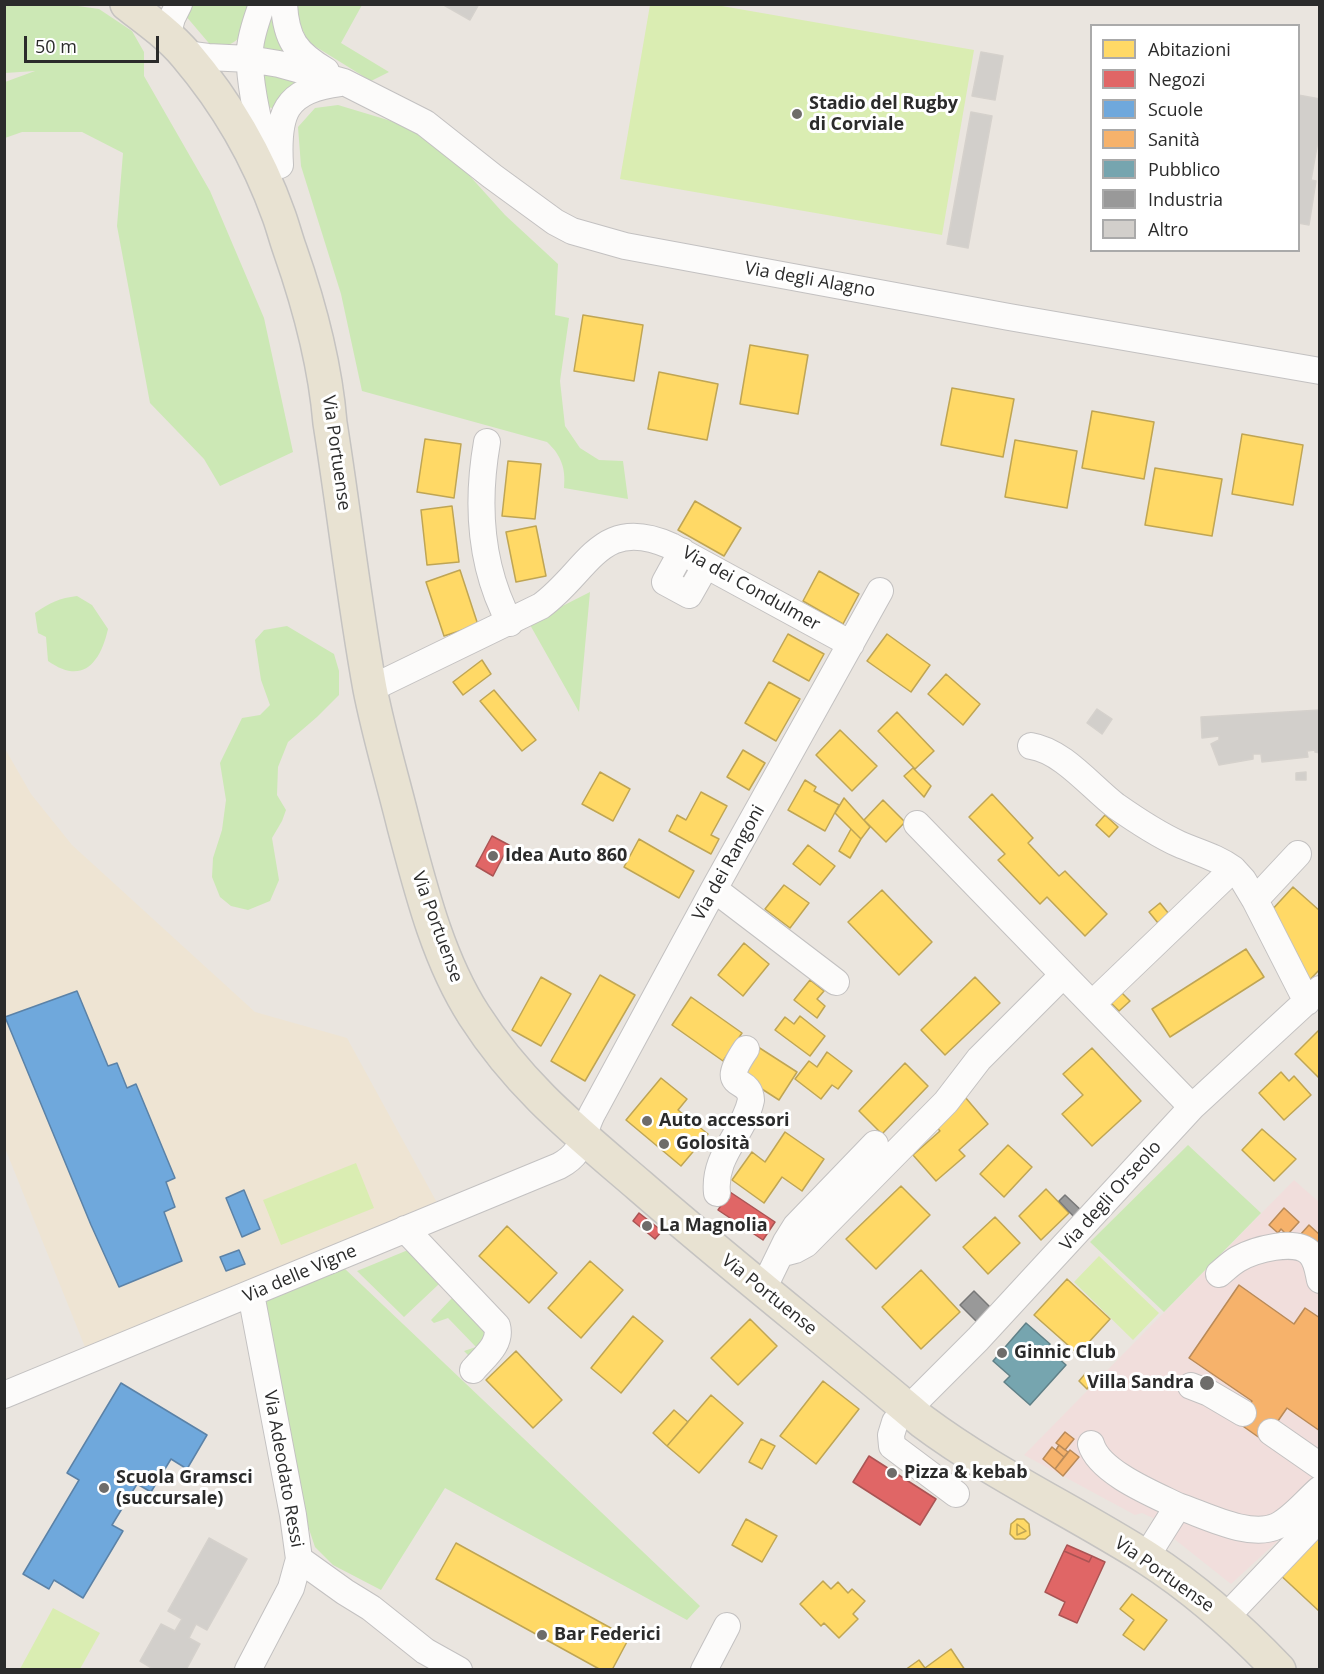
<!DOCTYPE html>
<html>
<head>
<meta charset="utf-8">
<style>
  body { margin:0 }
  #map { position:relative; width:1324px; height:1674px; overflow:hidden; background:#eae5df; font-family:"Open Sans",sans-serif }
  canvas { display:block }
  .frame { position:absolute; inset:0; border:6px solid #2b2b2b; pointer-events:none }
  .legend { position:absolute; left:1090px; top:24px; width:210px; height:228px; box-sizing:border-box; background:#fff; border:2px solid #aaa; margin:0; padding:8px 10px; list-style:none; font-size:18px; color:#2b2b2b }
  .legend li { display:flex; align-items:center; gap:12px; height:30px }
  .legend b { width:30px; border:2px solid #aaa }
  .scale { position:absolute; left:24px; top:36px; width:135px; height:27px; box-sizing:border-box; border:3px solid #2b2b2b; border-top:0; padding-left:8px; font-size:18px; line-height:21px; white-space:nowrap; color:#2b2b2b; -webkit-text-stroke:4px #fff; paint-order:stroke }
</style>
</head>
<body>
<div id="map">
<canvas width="1324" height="1674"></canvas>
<div class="frame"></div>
<ul class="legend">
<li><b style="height:16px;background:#ffd966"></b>Abitazioni</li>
<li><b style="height:16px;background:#e06666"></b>Negozi</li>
<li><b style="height:16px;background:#6fa8dc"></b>Scuole</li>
<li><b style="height:16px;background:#f6b26b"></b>Sanità</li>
<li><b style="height:16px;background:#76a5af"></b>Pubblico</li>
<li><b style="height:16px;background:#999"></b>Industria</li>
<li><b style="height:16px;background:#d2cfcb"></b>Altro</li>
</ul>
<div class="scale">50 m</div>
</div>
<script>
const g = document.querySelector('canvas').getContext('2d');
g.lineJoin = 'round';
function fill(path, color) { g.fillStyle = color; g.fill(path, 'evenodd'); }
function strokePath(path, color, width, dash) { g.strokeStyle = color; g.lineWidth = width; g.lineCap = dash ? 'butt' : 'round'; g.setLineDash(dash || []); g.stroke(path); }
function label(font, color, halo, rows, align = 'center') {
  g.font = font + ' "Open Sans",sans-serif'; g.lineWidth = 6; g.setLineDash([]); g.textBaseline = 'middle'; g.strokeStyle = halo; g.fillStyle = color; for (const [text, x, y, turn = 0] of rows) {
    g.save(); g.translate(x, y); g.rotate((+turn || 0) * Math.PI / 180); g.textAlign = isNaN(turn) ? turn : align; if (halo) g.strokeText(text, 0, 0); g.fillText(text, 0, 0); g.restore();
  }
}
fill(new Path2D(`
  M4 747 31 794 72 845 255 1012 347 1038 441 1210 87 1352 5 1148Z`), '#eee4d3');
fill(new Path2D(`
  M1294 1180 1319 1202V1503L1231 1584 1163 1530 1153 1518 1142 1513 1135 1515 1024 1455Z`), '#f1dedc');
fill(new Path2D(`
  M71 5 99 9 132 31 144 52V76L210 191 264 318 293 452 220 486 204 459 150 403 117 226 123 153 82 132H22L5 138V82L35 71 5 73V5Z
  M189 5H253C243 31 244 45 213 48L185 15Z
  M296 5H362L341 43 389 72 371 81 308 42 300 24Z
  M269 6 296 57 260 51Z
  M262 71 305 79 276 107 271 108 267 105Z
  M338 105 431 133 505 215 558 264 555 315 569 318 560 381 565 426 580 448 599 460 623 461 628 499 564 488C566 468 561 455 547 442L362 391 341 294 301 166 298 127 315 108Z
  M590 592 579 712 529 623Z
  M77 596 92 605 108 629C100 664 82 685 48 661L46 637 38 633 35 613C49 603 60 598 77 596Z
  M287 626 334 654 339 671V695L317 717 288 742 278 767 277 795 286 810 282 821 272 838 279 880 270 901 248 910 231 906 220 897 212 877 213 858 222 830 226 800 220 763 242 718 260 715 270 705 261 680 255 640 264 630Z
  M1188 1145 1261 1213 1164 1312 1090 1242Z
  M408 1250 439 1284 404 1317 357 1271Z
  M344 1268 700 1606 687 1620 445 1488 381 1590 333 1565 315 1547 305 1517 265 1303 272 1293Z
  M453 1297 491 1338 472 1359 464 1351 476 1347 448 1318 434 1323 431 1320Z`), '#cce8b5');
fill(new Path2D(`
  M650 5H716L974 50 942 235 620 179Z
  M356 1163 374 1208 281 1245 263 1200Z
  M1099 1256 1159 1313 1133 1340 1074 1282Z
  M53 1608 100 1633 80 1669H20Z`), '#daedb2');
const homes = new Path2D(`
  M583 315 643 325 634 381 574 371Z
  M750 345 808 355 798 414 740 404Z
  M659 372 718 384 707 440 648 429Z
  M952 388 1014 399 1003 457 941 445Z
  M1092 411 1154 422 1144 479 1082 468Z
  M1242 434 1303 445 1293 505 1232 494Z
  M425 439 461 444 454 498 417 492Z
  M1015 440 1077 451 1067 508 1005 497Z
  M508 461 541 464 535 519 502 516Z
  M1155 468 1222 479 1212 536 1145 525Z
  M695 501 741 528 724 556 678 530Z
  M452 506 459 562 427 565 421 510Z
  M536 526 546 576 516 582 506 532Z
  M460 570 478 625 444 636 426 582Z
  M819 571 859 594 843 624 803 601Z
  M788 634 824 654 809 681 773 661Z
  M887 634 930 665 911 692 867 661Z
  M482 660 491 674 463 695 453 682Z
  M946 674 980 704 963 725 928 694Z
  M769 682 800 699 776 741 745 723Z
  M494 690 536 740 522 751 480 701Z
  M897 712 934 751 915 769 878 731Z
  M840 730 877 766 852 791 816 755Z
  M743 750 765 763 749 790 727 777Z
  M913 768 931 786 924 797 904 776Z
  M600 772 630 789 613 821 582 804Z
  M805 780 816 787 814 791 839 805 825 831 788 810Z
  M701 792 727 806 711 835 719 839 711 854 669 831 677 815 686 820Z
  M992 794 1033 838 1028 843 1059 876 1065 871 1107 914 1085 936 1047 897 1040 904 998 860 1005 854 969 817Z
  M844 798 870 827 861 839 835 813Z
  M883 800 905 822 886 842 864 820Z
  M1105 815 1118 827 1109 837 1096 825Z
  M851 829 861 839 850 858 839 851Z
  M639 839 694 871 679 898 624 867Z
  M808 845 835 866 820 885 793 864Z
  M784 885 809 903 790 928 765 909Z
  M1293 887 1320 911V969L1304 986 1270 912Z
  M882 890 932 942 899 975 848 922Z
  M1160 903 1169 914 1158 923 1149 912Z
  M744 943 769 964 743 996 718 975Z
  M1246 949 1264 977 1170 1037 1152 1009Z
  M600 975 635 995 585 1081 551 1061Z
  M541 977 571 994 541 1046 512 1030Z
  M975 977 1000 1003 945 1055 921 1030Z
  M810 980 824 991 817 999 825 1006 817 1018 794 1000Z
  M1122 993 1130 1001 1119 1011 1111 1003Z
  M691 997 742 1033 723 1061 672 1025Z
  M800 1016 825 1036 810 1056 775 1030 785 1017 794 1024Z
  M1319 1030H1320V1079L1295 1054Z
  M755 1045 797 1072 779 1100 737 1073Z
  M1092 1048 1141 1101 1092 1146 1062 1114 1083 1095 1063 1074Z
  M827 1052 852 1071 838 1089 832 1085 821 1099 795 1079 809 1061 817 1067Z
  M905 1063 928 1086 882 1134 859 1111Z
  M1281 1072 1289 1081 1294 1076 1311 1095 1284 1120 1259 1093Z
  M661 1078 687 1099 678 1110 708 1134 681 1166 626 1120Z
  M965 1097 988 1124 959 1150 965 1156 936 1181 913 1155 940 1131 934 1124Z
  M1262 1129 1296 1159 1274 1181 1242 1150Z
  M785 1132 824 1159 802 1191 782 1177 764 1203 732 1180 752 1152 765 1162Z
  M1008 1145 1032 1167 1004 1197 980 1174Z
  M901 1186 930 1215 876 1269 846 1239Z
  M1046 1189 1069 1213 1041 1240 1019 1216Z
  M995 1217 1020 1243 988 1274 963 1247Z
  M507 1226 557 1273 529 1303 479 1256Z
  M590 1261 623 1290 581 1338 548 1308Z
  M921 1270 960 1312 921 1349 882 1307Z
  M1067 1279 1110 1319 1078 1354 1034 1315Z
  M633 1316 663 1341 621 1393 591 1368Z
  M750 1319 777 1346 738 1385 711 1358Z
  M516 1351 562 1400 533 1428 486 1380Z
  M1085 1374 1093 1381 1087 1389 1079 1381Z
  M823 1381 859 1409 816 1464 780 1436Z
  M711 1395 743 1423 699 1473 667 1446Z
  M674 1410 688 1422 667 1446 653 1433Z
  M761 1439 775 1446 762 1469 749 1462Z
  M746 1519 777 1536 762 1562 732 1545Z
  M1017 1519H1024L1029 1524 1030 1535 1025 1539H1015L1010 1534 1011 1524ZM1017 1524 1026 1531 1017 1535Z
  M1017 1524 1026 1531 1017 1535Z
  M1320 1527V1612L1277 1572Z
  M456 1543 629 1638 612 1670H601L436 1579Z
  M823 1581 831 1589 838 1582 848 1593 852 1589 865 1601 853 1614 858 1619 839 1638 824 1623 821 1626 800 1604Z
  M1132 1594 1167 1620 1144 1650 1123 1635 1134 1620 1120 1609Z
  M951 1649 965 1670H905L919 1660 925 1668Z`);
fill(homes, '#ffd966');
strokePath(homes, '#bfa554', 1.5);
const shops = new Path2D(`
  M492 836 509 845 493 876 476 866Z
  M730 1192 775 1222 763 1240 718 1210Z
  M639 1213 662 1231 655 1239 633 1221Z
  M869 1456 936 1499 920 1525 853 1482Z
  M1067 1545 1092 1556 1089 1562 1064 1551Z
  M1064 1551 1089 1562 1092 1556 1105 1562 1077 1623 1059 1615 1065 1602 1045 1592Z`);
fill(shops, '#e06666');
strokePath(shops, '#aa5454', 1.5);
const schools = new Path2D(`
  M77 991 108 1066 117 1063 127 1088 136 1084 175 1178 166 1182 175 1207 164 1212 182 1261 119 1287 91 1225 5 1017Z
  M244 1190 260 1229 242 1237 226 1198Z
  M239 1250 245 1264 226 1271 220 1257Z
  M121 1383 207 1435 187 1469 171 1459 151 1492 137 1484 112 1525 123 1531 83 1598 54 1580 49 1589 23 1574 79 1480 67 1473Z`);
fill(schools, '#6fa8dc');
strokePath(schools, '#5b82a7', 1.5);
const health = new Path2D(`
  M1284 1208 1299 1222 1287 1235 1281 1229 1278 1233 1269 1225Z
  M1309 1225 1320 1235V1241L1313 1248 1300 1235Z
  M1239 1285 1294 1324 1305 1308 1320 1318V1431L1287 1408 1264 1441 1237 1422 1252 1401 1189 1358Z
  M1065 1432 1074 1439 1065 1450 1056 1443Z
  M1059 1445 1068 1452 1064 1457 1056 1450Z
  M1052 1447 1064 1457 1055 1469 1043 1459Z
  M1070 1450 1079 1457 1063 1476 1055 1469Z`);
fill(health, '#f6b26b');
strokePath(health, '#b98a58', 1.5);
const public = new Path2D(`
  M1026 1323 1050 1344 1047 1348 1066 1365 1030 1405 1004 1382 1010 1376 993 1361Z`);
fill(public, '#76a5af');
strokePath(public, '#608087', 1.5);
const industry = new Path2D(`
  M1065 1195 1084 1213 1077 1220 1059 1201Z
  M974 1291 991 1308 977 1322 960 1305Z`);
fill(industry, '#999');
strokePath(industry, '#787878', 1.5);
const building = new Path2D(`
  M442 4H479L470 20Z
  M981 52 1003 56 995 100 972 96Z
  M1298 95 1320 99V130L1311 180 1316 181 1309 225 1298 223Z
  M971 112 992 116 968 248 947 244Z
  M1097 709 1112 719 1102 734 1087 723Z
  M1320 710V753L1315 752V750L1307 751 1308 757 1262 762 1261 754H1253V759L1219 765 1211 744 1219 740V736L1202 738 1201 717Z
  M1306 772V780H1296V773Z
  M209 1538 247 1559 207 1630 196 1624 189 1638 200 1644 186 1670H155L140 1661 161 1624 175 1631 182 1619 168 1611Z`);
fill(building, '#d2cfcb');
strokePath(building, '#d5d1cc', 1.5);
const minor = new Path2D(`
  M262 4C257 19 251 34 250 49 247 82 263 139 270 173
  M284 4C286 40 296 53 326 71
  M167 36 172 18 179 4
  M185 54 208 57 249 59 279 64 344 82 425 123 492 176 555 222 572 231 625 246 1009 317 1320 371
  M280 165C277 114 284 90 340 83
  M487 442C476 505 480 567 510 623
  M682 551 665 582 689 595 706 565
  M370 689 541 606C589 571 600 514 671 546L851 644
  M1031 746C1063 751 1091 787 1116 806 1136 820 1157 834 1179 844 1197 852 1217 857 1233 869
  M917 824 1192 1107
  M714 889 836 982
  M1255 900 1298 854
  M1092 1004 1233 869 1243 880 1255 900 1307 1002
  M717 1193C713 1155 744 1134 751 1100 750 1074 716 1093 746 1049
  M405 1229 497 1326C502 1344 484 1357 473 1370
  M780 1254 795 1250 806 1244 946 1102 979 1059 1063 975
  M1219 1274C1225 1269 1231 1263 1238 1259 1254 1250 1295 1238 1310 1253 1317 1260 1318 1271 1320 1280
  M763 1289 786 1242 796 1226 875 1144
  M1191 1386 1209 1393 1243 1413
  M4 1395 559 1166C584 1153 581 1137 592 1114L714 889 880 591
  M1271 1432 1320 1466
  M1091 1444C1099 1472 1153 1494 1178 1506
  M956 1494 892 1446 891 1435 895 1422 978 1339 1192 1107 1320 989
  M1146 1557 1178 1506C1205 1515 1250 1539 1277 1526 1293 1518 1306 1501 1320 1489
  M299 1559 345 1592 371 1608 425 1651 459 1670
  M1225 1618 1320 1518
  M248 1670 291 1588 299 1559 293 1515 251 1294
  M704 1670 727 1626`);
const major = new Path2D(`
  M127 4C148 20 169 35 186 55 226 102 258 157 279 216 283 227 286 239 290 250 310 307 325 363 330 423 344 511 354 601 370 689 379 735 393 781 404 826 421 890 438 959 474 1015 520 1087 576 1131 640 1186 732 1266 829 1342 922 1421 993 1474 1073 1511 1147 1558 1195 1589 1239 1628 1279 1670`);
strokePath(minor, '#c3c1c1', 28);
strokePath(major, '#c5c3c1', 36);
strokePath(minor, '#fcfbfa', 26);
strokePath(major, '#e8e2d2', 33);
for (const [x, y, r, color] of [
  [797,114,6,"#6e6c6a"],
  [493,856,6,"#6e6c6a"],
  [647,1121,6,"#6e6c6a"],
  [664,1144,6,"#6e6c6a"],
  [647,1226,6,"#6e6c6a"],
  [1002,1353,6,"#6e6c6a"],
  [1207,1383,8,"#6e6c6a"],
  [892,1473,6,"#6e6c6a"],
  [104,1488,6,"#6e6c6a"],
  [542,1635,6,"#6e6c6a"]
]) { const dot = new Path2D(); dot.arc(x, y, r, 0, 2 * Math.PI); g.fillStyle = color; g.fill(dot); strokePath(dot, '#fff', 2); }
label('bold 18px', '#2b2b2b', '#fff', [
  ["Stadio del Rugby",809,104],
  ["di Corviale",809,125],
  ["Idea Auto 860",505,856],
  ["Auto accessori",659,1121],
  ["Golosità",676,1144],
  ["La Magnolia",659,1226],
  ["Ginnic Club",1014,1353],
  ["Villa Sandra",1194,1383,"right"],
  ["Pizza & kebab",904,1473],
  ["Scuola Gramsci",116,1478],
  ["(succursale)",116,1499],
  ["Bar Federici",554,1635]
], 'left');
label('18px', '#2b2b2b', '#fff', [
  ["Via degli Alagno",810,280,10],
  ["Via Portuense",336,453,82],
  ["Via dei Condulmer",751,589,29],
  ["Via dei Rangoni",729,863,-61],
  ["Via Portuense",437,927,70],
  ["Via degli Orseolo",1111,1196,-48],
  ["Via delle Vigne",300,1274,-23],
  ["Via Portuense",769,1295,39],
  ["Via Adeodato Ressi",283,1469,80],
  ["Via Portuense",1164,1575,35]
]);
</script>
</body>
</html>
